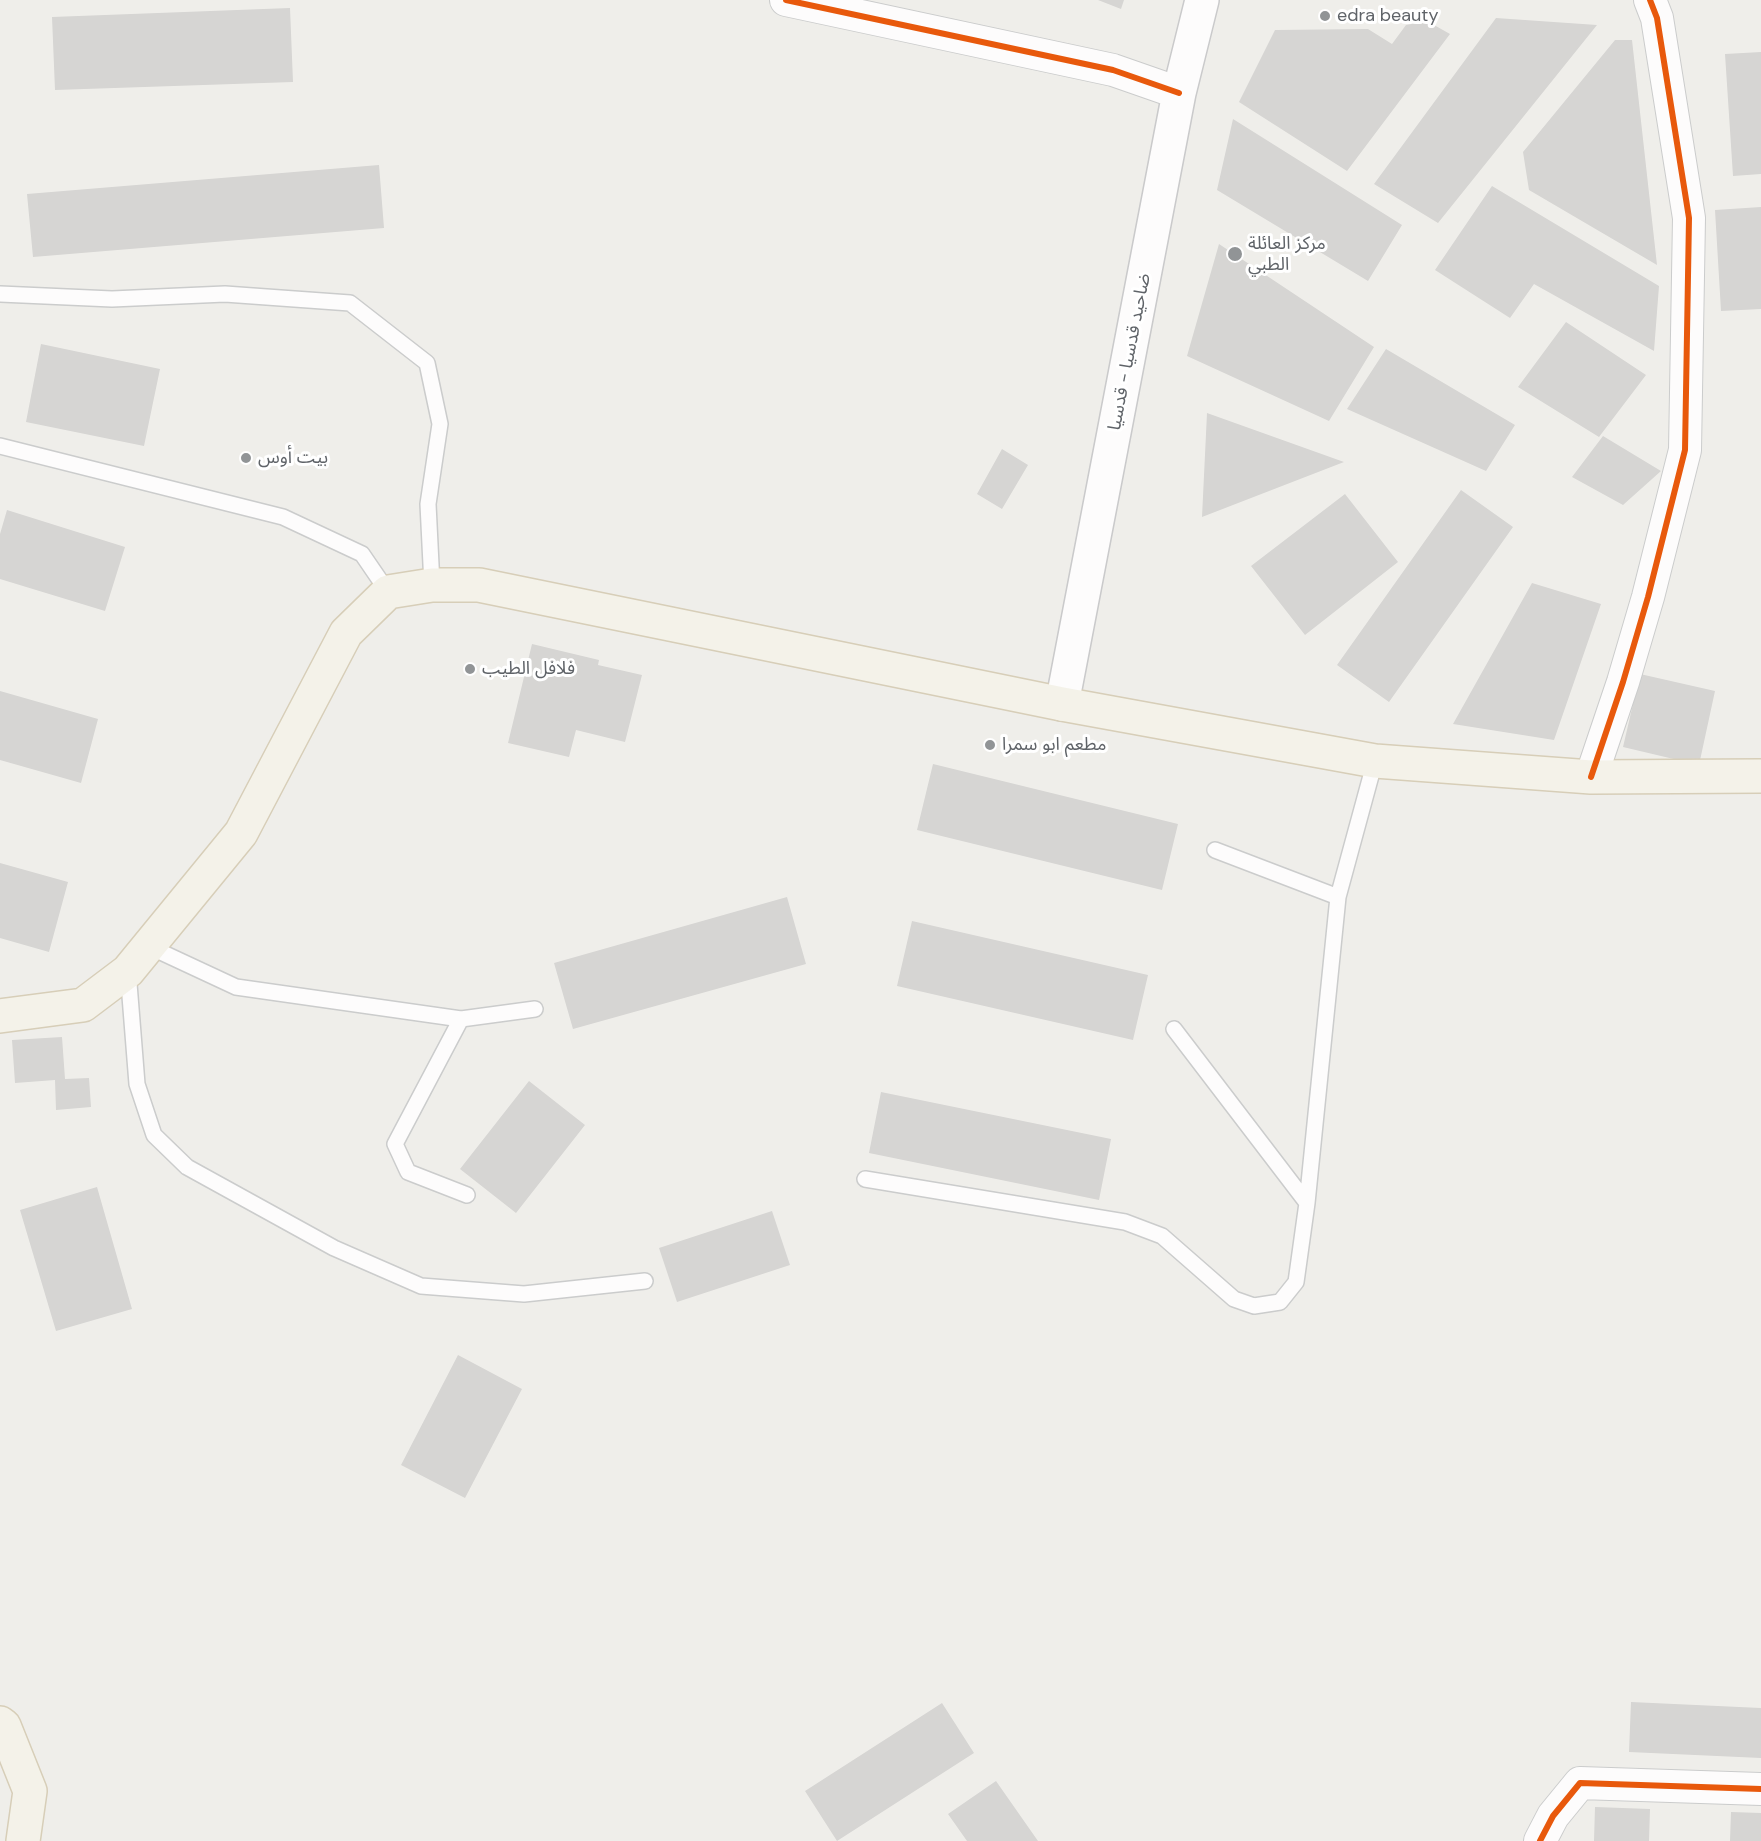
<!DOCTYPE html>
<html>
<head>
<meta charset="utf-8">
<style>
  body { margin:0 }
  canvas { display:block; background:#efeeea }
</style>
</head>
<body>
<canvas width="1761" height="1841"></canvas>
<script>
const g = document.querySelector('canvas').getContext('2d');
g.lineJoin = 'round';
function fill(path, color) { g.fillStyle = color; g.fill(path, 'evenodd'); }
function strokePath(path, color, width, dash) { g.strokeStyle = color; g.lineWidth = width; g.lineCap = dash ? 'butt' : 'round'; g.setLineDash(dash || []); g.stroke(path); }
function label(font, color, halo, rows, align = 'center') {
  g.font = font + ' "DM Sans","Noto Sans Arabic",sans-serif'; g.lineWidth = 6; g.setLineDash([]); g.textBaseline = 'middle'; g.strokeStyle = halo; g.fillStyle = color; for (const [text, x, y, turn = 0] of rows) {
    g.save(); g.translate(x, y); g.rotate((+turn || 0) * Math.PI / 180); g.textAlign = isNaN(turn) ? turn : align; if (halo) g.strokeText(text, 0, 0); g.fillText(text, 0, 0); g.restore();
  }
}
fill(new Path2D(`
  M1098 0H1124L1121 9Z
  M290 8 293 82 55 90 52 17Z
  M1496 18 1597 25 1438 223 1374 184Z
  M1427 21 1450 34 1347 171 1239 102 1275 30 1368 29 1392 44 1406 25Z
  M1615 40H1632L1657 265 1529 190 1523 152Z
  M1761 52V174L1733 176 1725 54Z
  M1233 119 1402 225 1368 281 1217 190Z
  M379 165 384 228 33 257 27 194Z
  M1492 186 1659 286 1654 351 1534 284 1510 318 1435 270Z
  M1761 207V309L1721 311 1715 210Z
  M1219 244 1374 347 1329 421 1187 356Z
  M1566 322 1646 375 1599 437 1518 387Z
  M41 344 160 369 144 446 26 422Z
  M1386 349 1515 425 1486 471 1347 409Z
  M1207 413 1344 462 1202 517Z
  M1603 436 1661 471 1623 505 1572 477Z
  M1002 449 1028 465 1002 509 977 494Z
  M1461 490 1513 527 1389 702 1337 665Z
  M1345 494 1398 562 1305 635 1251 566Z
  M7 510 125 547 105 611 0 579V534Z
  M1532 583 1601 604 1554 740 1453 724Z
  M532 644 599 660 598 665 642 675 625 742 576 730 569 757 508 743Z
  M1640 674 1715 691 1699 765 1623 747Z
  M0 691 98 719 81 783 0 760Z
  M933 764 1178 824 1162 890 917 830Z
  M0 863 68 882 49 952 0 938Z
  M787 897 806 964 573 1029 554 963Z
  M912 921 1148 975 1133 1040 897 986Z
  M62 1037 65 1079 89 1078 91 1107 56 1110 55 1080 15 1083 12 1040Z
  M529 1081 585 1125 516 1213 460 1169Z
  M881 1092 1111 1139 1099 1200 869 1153Z
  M97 1187 132 1309 56 1331 20 1210Z
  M772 1211 790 1265 677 1302 659 1248Z
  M458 1355 522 1389 465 1498 401 1465Z
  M1631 1702 1761 1708V1758L1629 1752Z
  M942 1703 974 1753 837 1841 805 1791Z
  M996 1781 1038 1841H967L948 1814Z
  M1595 1807 1650 1809 1649 1841H1594Z
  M1731 1812 1761 1813V1841H1730Z`), '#d6d5d3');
const service = new Path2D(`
  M0 294 112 299 225 294 350 303 427 363 440 424 428 504 432 585
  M0 446 283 517 362 554 388 592
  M1215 850 1338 897
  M148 946 236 987 461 1019 535 1009
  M128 971 137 1084 154 1135 187 1167 334 1248 421 1286 524 1294 645 1281
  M461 1019 395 1144 408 1172 467 1195
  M1174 1029 1307 1203
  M865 1179 1125 1222 1162 1236 1234 1299 1254 1306 1280 1302 1296 1282 1307 1203 1338 897 1375 761`);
const minor = new Path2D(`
  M786 0 1113 70 1179 93
  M1591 777 1623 682 1648 597 1685 450 1689 218 1657 18 1650 0
  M1540 1841 1553 1816 1580 1783 1761 1789`);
const secondary = new Path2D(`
  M1062 704 1179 93 1202 0`);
const primary = new Path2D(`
  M0 1016 83 1005 128 971 241 833 346 633 388 592 432 585H479L1062 704 1375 761 1591 777 1761 776
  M0 1723 4 1726 30 1791 23 1841`);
strokePath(service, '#cbcccc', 18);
strokePath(minor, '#cbcccc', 34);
strokePath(secondary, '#cacacb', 36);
strokePath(primary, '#d7ceb8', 36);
strokePath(service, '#fdfcfc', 15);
strokePath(minor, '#fdfcfc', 32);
strokePath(secondary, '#fdfcfc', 33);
strokePath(primary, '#f4f2e9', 33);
strokePath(new Path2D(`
  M786 0 1113 70 1179 93
  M1591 777 1623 682 1648 597 1685 450 1689 218 1657 18 1650 0
  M1540 1841 1553 1816 1580 1783 1761 1789`), '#e8590c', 6);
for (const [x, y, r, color] of [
  [1325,16,6,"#919496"],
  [1235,254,8,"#919496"],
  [246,458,6,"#919496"],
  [470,669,6,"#919496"],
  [990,745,6,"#919496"]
]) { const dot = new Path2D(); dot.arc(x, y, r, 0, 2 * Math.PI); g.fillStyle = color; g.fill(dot); strokePath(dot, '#fff', 2); }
label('18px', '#5f6368', '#fff', [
  ["edra beauty",1337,16],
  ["مركز العائلة",1248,244],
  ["الطبي",1248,265],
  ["بيت أوس",258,458],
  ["فلافل الطيب",482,669],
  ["مطعم ابو سمرا",1002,745]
], 'left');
label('18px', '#5f6368', '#fff', [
  ["ضاحيد قدسيا - قدسيا",1130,352,-79]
]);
</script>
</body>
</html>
